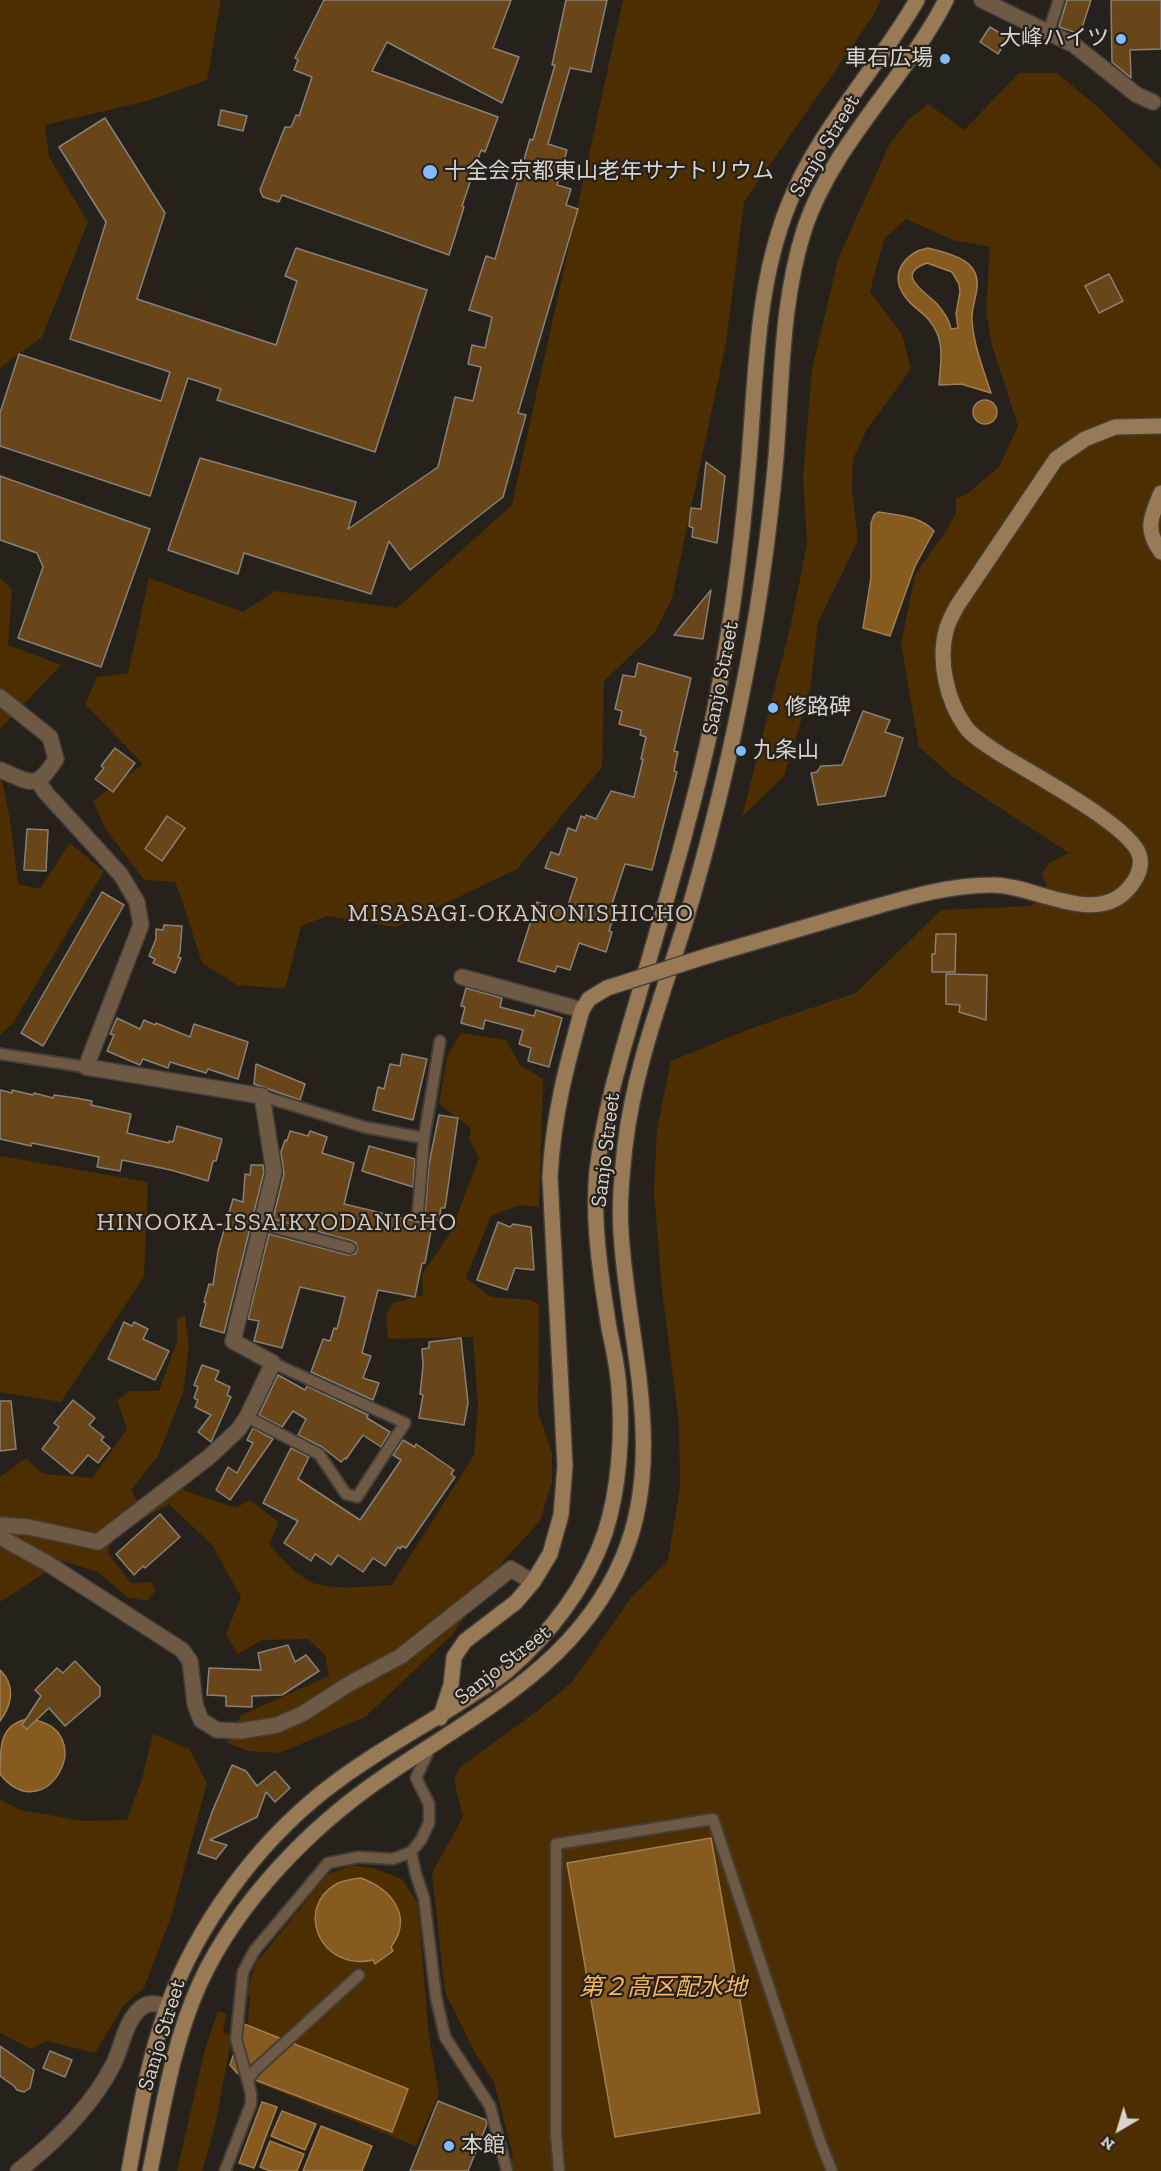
<!DOCTYPE html>
<html>
<head>
<meta charset="utf-8">
<style>
  body { margin:0 }
  #map { position:relative; width:1161px; height:2171px; overflow:hidden; background:#27211b; font-family:"Zilla Slab",serif }
  canvas { display:block }
  .north { position:absolute; left:1089px; top:2099px; width:60px; height:60px; -webkit-text-stroke:4px #27211b; paint-order:stroke; rotate:218deg; font-size:16px; font-weight:700; line-height:24px; text-align:center; color:#d7d4d0 }
  .north::after { content:''; display:block; margin:auto; width:21px; height:27px; background:#d7d4d0; clip-path:polygon(50% 0,100% 100%,50% 72%,0 100%) }
</style>
</head>
<body>
<div id="map">
<canvas width="1161" height="2171"></canvas>
<div class="north">N</div>
</div>
<script>
const g = document.querySelector('canvas').getContext('2d');
g.lineJoin = 'round';
function fill(path, color) { g.fillStyle = color; g.fill(path, 'evenodd'); }
function strokePath(path, color, width, dash) { g.strokeStyle = color; g.lineWidth = width; g.lineCap = dash ? 'butt' : 'round'; g.setLineDash(dash || []); g.stroke(path); }
function label(font, color, halo, rows, align = 'center') {
  g.font = font + ' "Zilla Slab","Noto Sans JP",serif'; g.lineWidth = 4.5; g.setLineDash([]); g.textBaseline = 'middle'; g.strokeStyle = halo; g.fillStyle = color; for (const [text, x, y, turn = 0] of rows) {
    g.save(); g.translate(x, y); g.rotate((+turn || 0) * Math.PI / 180); g.textAlign = isNaN(turn) ? turn : align; if (halo) g.strokeText(text, 0, 0); g.fillText(text, 0, 0); g.restore();
  }
}
fill(new Path2D(`
  M0 0H221L207 80 147 101 45 125 49 157 88 222 42 337 0 368Z
  M623 0H881L871 19 744 202 726 343 672 598 655 632 604 681 602 767 517 869 396 927 327 916 301 926 285 989 237 985 202 963 182 900 175 882 144 880 105 828 93 801 143 764 85 704 97 677 128 673 149 578 243 612 275 591 397 608 512 505Z
  M1019 73H1057L1099 108 1161 169V2171H506L513 2156 494 2082 475 2053 445 1992 432 1873 463 1817 454 1780 460 1767 540 1709 572 1682 631 1598 668 1560 680 1488 679 1423 662 1290 654 1192 657 1129 671 1061 755 1027 856 993 941 910 1031 906 1047 887 1042 874 1049 863 1069 853 953 777 919 747 901 644 915 575 948 528 956 513V499L968 493 999 467 1018 426 992 345 986 311 990 247 953 240 906 219 884 239 870 292 902 334 911 369 867 429 853 459 852 490 858 541 818 622 810 692 784 776 742 817 790 628 807 544 803 477 812 370 838 259 889 145 909 119 928 104 964 130Z
  M0 578 12 589 8 645 61 665 0 729Z
  M0 771 10 819 18 884 40 889 70 843 104 871 13 1023 0 1035Z
  M461 1033 506 1040 520 1065 543 1079 539 1207 520 1205 491 1216 466 1278 491 1297 532 1300 539 1305 538 1412 552 1453V1482L540 1521 505 1559 453 1634 365 1717 279 1753 249 1751 227 1743 241 1715 329 1676 325 1655 308 1639 262 1640 238 1654 226 1634 241 1597 212 1545 169 1504 143 1519 115 1516 108 1553 131 1583 151 1582 156 1590 147 1601 127 1597 98 1572 63 1561 0 1602V1477L26 1458 43 1474 92 1478 127 1429 117 1400 130 1391H159L177 1341V1318L185 1315 189 1346 183 1393 158 1456 131 1490 138 1502 176 1470 185 1491 236 1508 249 1500 279 1522 269 1544C280 1557 295 1574 311 1582 332 1591 369 1586 392 1585L474 1455 478 1406 473 1337 388 1339 386 1315 393 1303 423 1295 422 1274 450 1234 479 1157 469 1139 471 1128 439 1104 447 1056Z
  M0 1156 148 1182 144 1277 61 1402 0 1392Z
  M153 1734 189 1749 207 1783 172 1914 144 1988 124 2005 95 2053 47 2041 31 2049 0 2033V1799L20 1810 84 1821 127 1820 142 1779Z
  M351 1865 376 1869 402 1879 418 1904 429 2038 439 2094 416 2146 255 2082 271 2060 364 1979 357 1971 253 2060 247 2034 250 1996 246 1993 256 1963 327 1875Z
  M218 2011 227 2014 223 2032 232 2036 215 2126 202 2171H177L205 2049Z`), '#4c2e01');
const water = new Path2D(`
  M928 248C950 254 980 259 977 288 976 299 971 309 972 321 974 346 983 369 991 393L961 384 939 385C940 368 944 349 937 333 928 312 914 311 904 295 889 273 906 252 928 248ZM927 263 952 272 959 284 960 292 956 314 958 328 951 329C950 320 943 311 937 304 927 293 893 275 927 263Z
  M973 412a12 12 0 1 1 24 0a12 12 0 1 1-24 0Z
  M878 512C897 515 921 516 934 531L915 566 890 636 863 628 871 578V523L874 515Z
  M0 1670C16 1685 12 1705 0 1721Z
  M27 1719C104 1726 47 1833 0 1774 0 1746 0 1725 27 1719Z
  M711 1838 760 2113 615 2137 567 1863Z
  M361 1878C391 1889 414 1916 391 1947L393 1951 375 1964 373 1960C320 1972 293 1907 338 1883 345 1880 354 1879 361 1878Z
  M244 2024 408 2089 392 2132 237 2073 230 2065Z
  M262 2102 277 2107 254 2168 239 2163Z
  M282 2111 316 2124 305 2150 271 2136Z
  M321 2126 372 2146 362 2171H303Z
  M270 2141 304 2154 297 2171H270L260 2167Z`);
fill(water, '#875a1f');
strokePath(water, '#9f7f54', 1.5);
const building = new Path2D(`
  M324 0H511L493 48 519 57 502 103 387 42 372 71 498 117 485 152 481 150 462 206 464 207 449 255 282 195 279 202 263 197 260 190 285 127H291L296 115 299 116 312 77 294 70 298 60 295 58Z
  M566 0H607L591 72 570 68 548 144 567 150 557 185 571 189 566 205 578 209 518 413 526 415 503 497 410 570 389 541 371 594 244 553 238 574 168 550 200 458 356 502 348 529 438 467 455 397 473 401 481 367 468 364 472 345 485 348 492 317 469 310 486 256 495 259 530 139 533 140 555 65H552Z
  M1067 0H1091L1080 34 1059 27Z
  M1111 0H1161V49L1130 50 1131 78 1112 62Z
  M990 27 1008 38 998 54 980 42Z
  M221 110 247 116 243 131 218 125Z
  M105 118 165 213 137 299 276 345 297 281 285 276 296 248 427 290 375 452 217 400 221 389 188 378 150 496 0 446V413L19 354 161 401 170 372 70 339 106 222 59 147Z
  M1109 274 1123 301 1099 313 1085 286Z
  M706 462 725 476 717 543 692 537 693 528 689 526 691 508 701 509Z
  M0 476 150 529 101 667 18 638 43 567 37 553 0 540Z
  M711 590 703 639 674 635Z
  M638 663 691 678 674 751 678 752 674 771 677 772 652 870 625 864 612 904 617 906 609 931 612 932 606 952 579 943 570 970 557 966 555 972 518 961 537 902 566 911 577 878 545 868 551 852 559 855 568 828 576 831 581 816 585 818 586 815 596 819 611 791 634 797 643 759H641L646 737 640 735 641 730 619 724 622 711 615 709 623 675 635 677Z
  M863 711 890 720 885 732 903 738 885 796 818 805 811 773 817 772 821 766 842 765Z
  M115 748 135 763 113 792 95 779 104 768 101 766Z
  M167 816 185 828 162 861 145 849Z
  M27 829 48 830 46 871 24 870Z
  M102 892 124 905 43 1046 21 1033Z
  M164 925 182 926 180 952 178 957 181 958 175 973 153 963 155 959 149 956 156 939V929L163 930Z
  M936 934H956L955 972H932V954H935Z
  M946 974 987 975 986 1020 959 1012 960 1005 946 1004Z
  M466 988 502 998 500 1007 534 1016 536 1010 562 1018 549 1067 528 1061 531 1048 519 1044 523 1030 485 1020 483 1029 461 1023 465 1007 461 1006Z
  M117 1018 140 1029 144 1020 155 1025 156 1023 190 1037 194 1024 248 1042 238 1079 208 1069 206 1073 170 1062 168 1068 143 1059 140 1065 107 1051 114 1035 110 1034Z
  M402 1054 427 1059 413 1120 373 1110 378 1087 384 1089 390 1064 400 1066Z
  M256 1064 305 1084 300 1100 254 1084Z
  M0 1090 12 1093V1090L33 1095 34 1093 53 1098 54 1095 76 1098 92 1101 91 1105 131 1114 127 1133 169 1143V1141L173 1142 177 1126 222 1139 216 1161H213L208 1181 171 1170 122 1160 120 1171 97 1167 99 1157 32 1143 31 1146 0 1139Z
  M439 1115 458 1118 445 1208H441L439 1220 423 1218 425 1213 429 1164Z
  M290 1131 308 1136 310 1131 327 1137 322 1153 354 1163 344 1204 432 1225 425 1263H422L415 1297 378 1290 362 1353 371 1356 363 1378 379 1383 373 1400 311 1372 323 1339 330 1341 334 1328 337 1329 345 1297 300 1287 282 1348 254 1341 259 1321 248 1319 269 1234 348 1255 355 1254 357 1249 356 1243 352 1241 273 1219 284 1174 281 1152 285 1140 287 1141Z
  M369 1146 415 1159 413 1187 362 1171Z
  M251 1165H263L264 1172 224 1333 200 1326 206 1303 204 1302 209 1284 213 1285 218 1251 233 1199 243 1202 245 1174 250 1175Z
  M498 1222 510 1227 513 1224 531 1227 534 1270 515 1268 507 1290 477 1280Z
  M124 1322 132 1326 134 1322 148 1329 143 1339 169 1351 155 1380 108 1359Z
  M461 1338 468 1403 464 1425 419 1418 423 1395 420 1394 423 1366 422 1349 429 1348V1342Z
  M202 1365 219 1371 215 1380 230 1387 227 1395 231 1397 211 1442 198 1432 211 1415 195 1407 198 1400 194 1398 198 1387 194 1385Z
  M278 1375 305 1390 307 1386 368 1415 367 1418 390 1432 381 1447 363 1435 346 1459 345 1458 341 1462 322 1447 298 1435 306 1419 293 1411 282 1427 259 1415Z
  M73 1400 95 1418 89 1425 104 1437 101 1440 110 1448 98 1463 88 1455 72 1474 42 1449 59 1427 54 1423Z
  M0 1401H11L16 1449 0 1451Z
  M253 1428 273 1439 230 1500 216 1490 228 1467 237 1473 253 1443 247 1440Z
  M403 1440 415 1447 416 1444 454 1470 451 1474 455 1477 406 1548 402 1546 400 1549 398 1547 385 1566 373 1558 363 1572 338 1555 331 1565 315 1554 311 1561 284 1543 298 1521 263 1503 291 1448 309 1457 298 1479 360 1520 401 1460 393 1455Z
  M160 1514 180 1537 145 1568 143 1566 134 1575 116 1554Z
  M288 1645 295 1662 306 1655 319 1671 282 1695 252 1696V1707L226 1706V1696L207 1695 209 1668 261 1670 258 1653Z
  M75 1661 97 1684 100 1687V1696L65 1726 49 1708 27 1729 22 1725 41 1696 35 1690 57 1668 63 1673Z
  M232 1765 246 1771 257 1786 275 1771 290 1788 275 1802 266 1792 257 1817 210 1840 227 1845 216 1859 198 1853 212 1812Z
  M0 2046 34 2070 30 2088 24 2092 17 2090 14 2086 0 2076Z
  M50 2051 72 2060 65 2077 43 2068Z
  M438 2101 486 2120 487 2124 468 2171H410Z`);
fill(building, '#68461a');
strokePath(building, '#888179', 1.5);
const lane = new Path2D(`
  M1048 33 1059 0
  M0 1054 86 1067
  M262 1096 364 1127 424 1138
  M418 1212 424 1138 440 1041
  M261 1224 350 1248
  M247 1417 319 1454 346 1494 357 1497 405 1423 273 1363
  M411 1852 416 1875 424 1898 436 1997 445 2037 490 2106 507 2171
  M248 2080 255 2070 359 1975
  M225 2171 251 2104V2093L236 2039 243 1972 254 1951 328 1863 359 1857 393 1859 411 1852 421 1840 429 1823V1804L416 1778 430 1748
  M559 2171 556 2134V1844L713 1819 820 2141 832 2171`);
const street = new Path2D(`
  M982 0 1074 45 1137 95 1153 102
  M0 697 50 737 56 759C35 792 31 782 0 770
  M462 977 582 1010
  M0 1525 28 1527 98 1542 209 1457 238 1430 247 1417 273 1363 233 1341 274 1172 262 1096 86 1067 141 925 137 902 121 875 46 793 38 781
  M0 1537 47 1563 182 1650 190 1661 195 1704 201 1720 217 1730 241 1731 277 1725 302 1714 349 1684 401 1656 511 1569 533 1582
  M18 2171C54 2143 92 2106 113 2065 122 2047 125 2021 141 2008 149 2001 158 2004 167 2007`);
const secondary = new Path2D(`
  M1161 493C1151 517 1144 529 1161 552
  M707 956C754 942 802 928 850 914 897 901 943 885 992 885 1030 884 1089 923 1123 894 1134 884 1144 869 1139 854 1129 825 1029 772 1000 754 989 746 973 738 965 726 947 701 938 661 946 631 948 622 953 614 957 606L1056 459 1085 439 1115 427 1161 426
  M440 1718 451 1685 454 1657 465 1641 516 1602 533 1582 550 1554 561 1515 565 1466 550 1177C553 1117 566 1067 582 1010L589 999 607 988
  M129 2171C139 2115 148 2059 168 2005 198 1924 256 1845 324 1791 368 1756 420 1729 467 1698 480 1689 495 1681 507 1671 549 1635 587 1586 605 1533 619 1490 623 1433 619 1389 618 1368 613 1348 609 1328 601 1277 592 1223 597 1171 604 1110 622 1052 639 994 665 904 692 815 712 723 729 640 741 554 748 470 756 382 755 289 788 206 818 129 876 71 917 0
  M150 2171C163 2108 173 2042 200 1983 238 1901 311 1826 385 1776 477 1713 578 1665 623 1557 667 1453 627 1338 621 1232 619 1203 622 1174 625 1146 634 1069 662 997 685 923 707 849 726 774 741 698 757 620 769 536 776 457 782 380 781 301 805 227 835 141 905 80 946 0`);
strokePath(lane, '#433e38', 14);
strokePath(street, '#433e38', 18);
strokePath(secondary, '#433e38', 18);
strokePath(lane, '#6e5a44', 10);
strokePath(street, '#6e5a44', 15);
strokePath(secondary, '#997a56', 15);
const secondaryBridge = new Path2D(`
  M607 988 707 956`);
strokePath(secondaryBridge, '#433e38', 18, []);
strokePath(secondaryBridge, '#997a56', 15);
for (const [x, y, r, color] of [
  [1121,39,6,"#80bdfa"],
  [945,59,6,"#80bdfa"],
  [430,172,8,"#80bdfa"],
  [773,708,6,"#80bdfa"],
  [741,751,6,"#80bdfa"],
  [449,2146,6,"#80bdfa"]
]) { const dot = new Path2D(); dot.arc(x, y, r, 0, 2 * Math.PI); g.fillStyle = color; g.fill(dot); strokePath(dot, '#27211b', 2); }
label('22px', '#d7d4d0', '#27211b', [
  ["大峰ハイツ",1109,39,"right"],
  ["車石広場",933,59,"right"],
  ["十全会京都東山老年サナトリウム",444,172],
  ["修路碑",785,708],
  ["九条山",753,751],
  ["本館",461,2146]
], 'left');
label('22px', '#d7d4d0', '#27211b', [
  ["Sanjo Street",825,146,-59],
  ["Sanjo Street",721,678,-79],
  ["Sanjo Street",606,1150,-83],
  ["Sanjo Street",503,1665,-38],
  ["Sanjo Street",162,2035,-73]
]);
g.letterSpacing = '1.5px';
label('24px', '#d2cbc3', '#27211b', [
  ["MISASAGI-OKANONISHICHO",521,914],
  ["HINOOKA-ISSAIKYODANICHO",277,1223]
]);
g.letterSpacing = '0px';
label('italic 24px', '#f6b464', '#27211b', [
  ["第２高区配水地",663,1988]
]);
</script>
</body>
</html>
